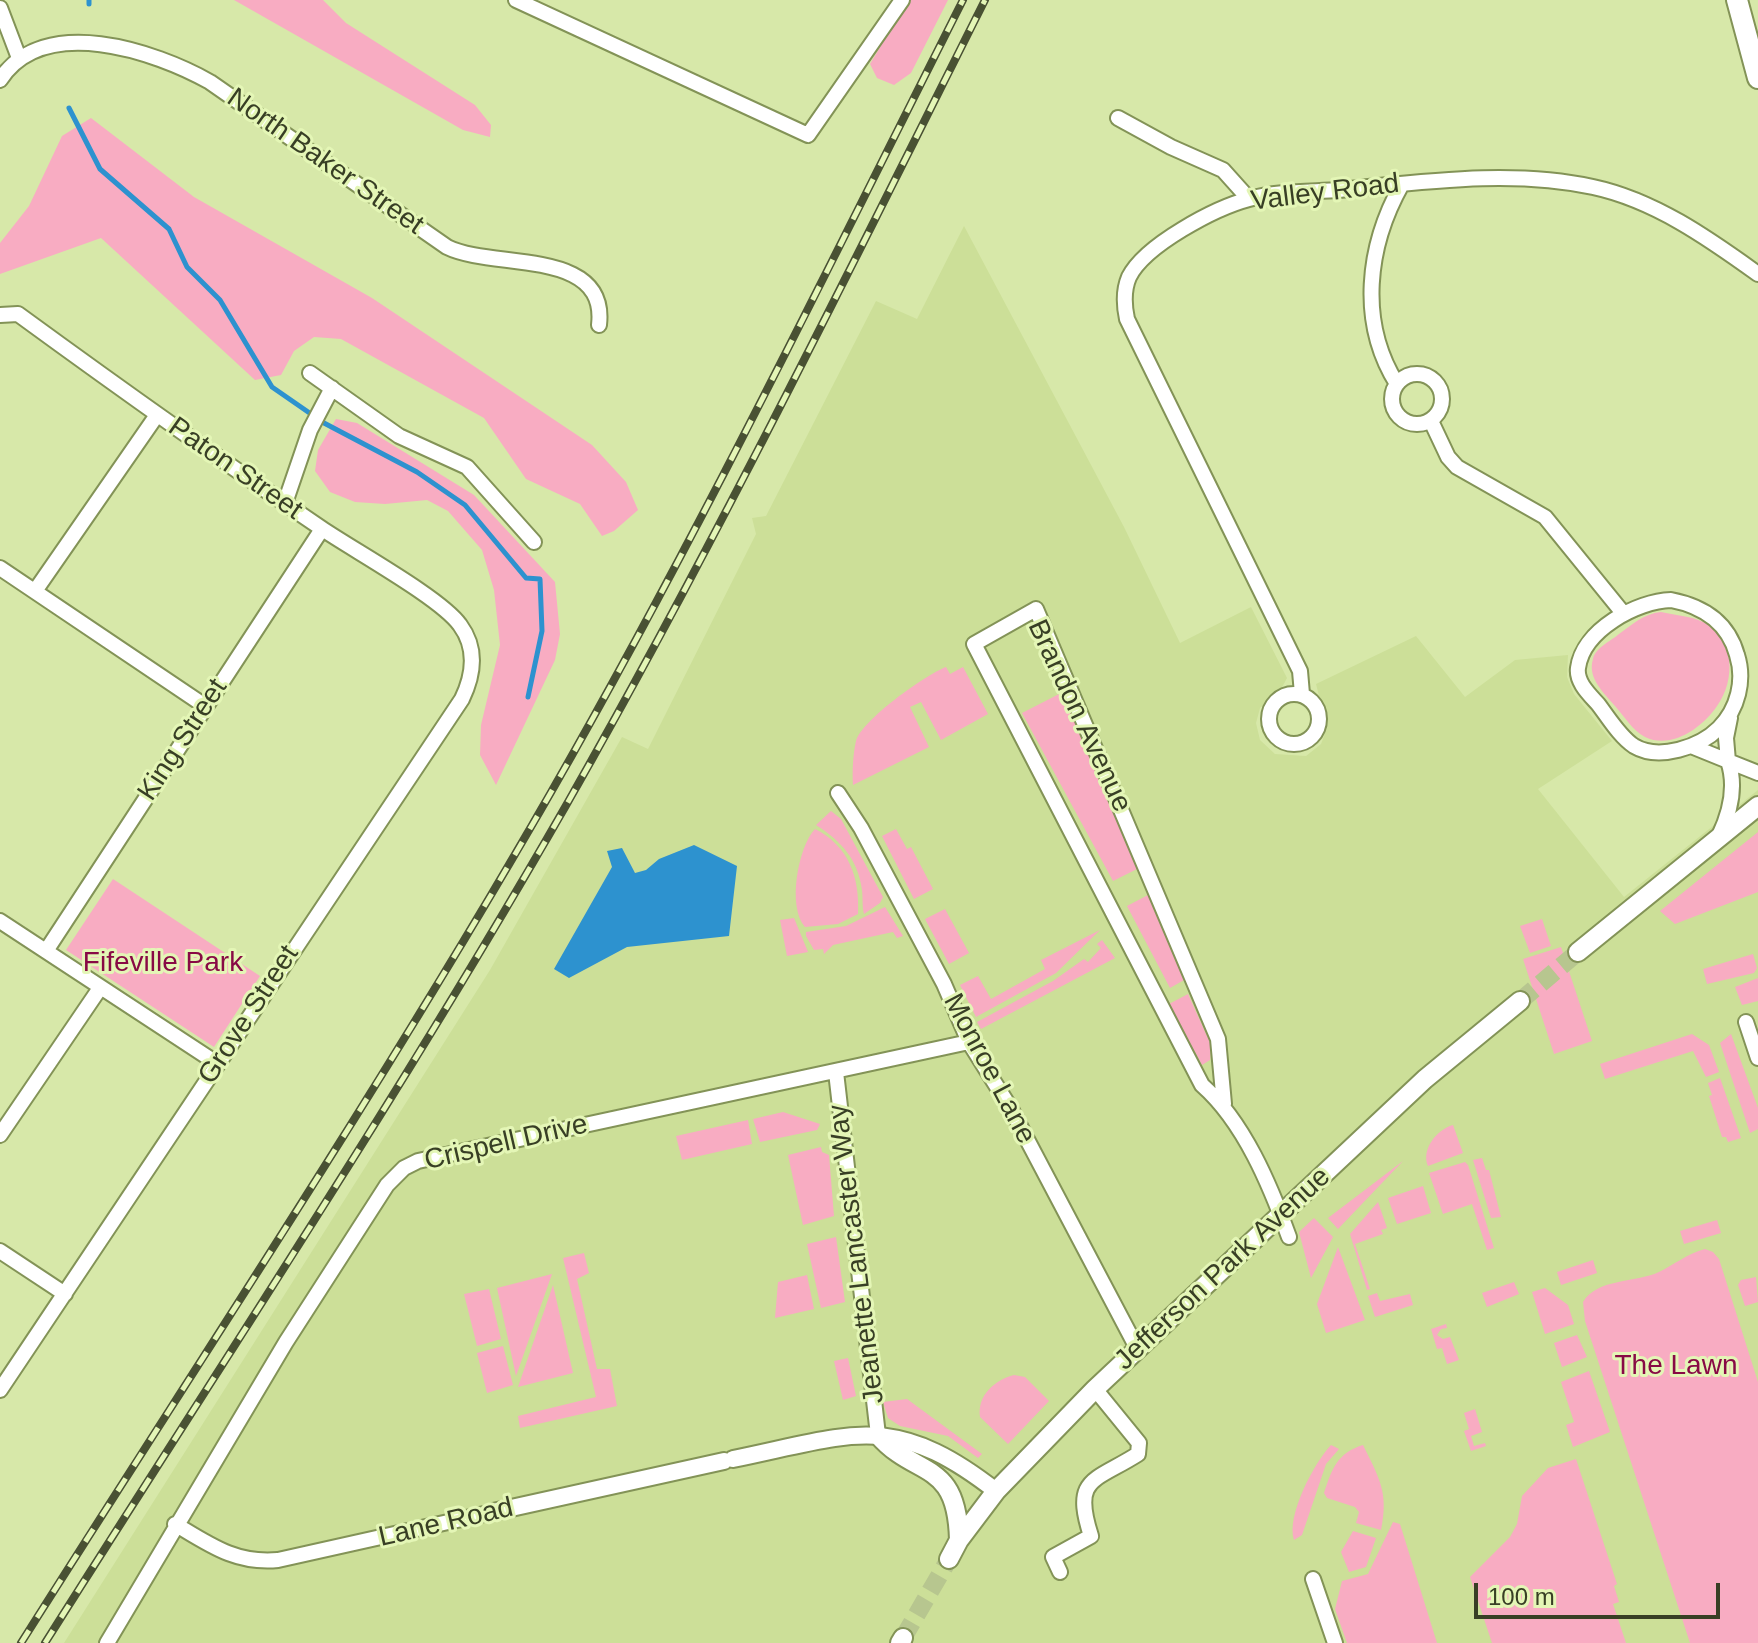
<!DOCTYPE html>
<html>
<head>
<meta charset="utf-8">
<style>
  body { margin:0 }
  #map { position:relative; width:1758px; height:1643px; overflow:hidden; background:#d7e8a9; font-family:Arial,sans-serif }
  canvas { display:block }
  .scale { position:absolute; left:1474px; top:1583px; width:246px; height:36px; box-sizing:border-box; border:4px solid #383f25; border-top:0; padding-left:10px; font-size:24px; line-height:28px; white-space:nowrap; color:#383f25; -webkit-text-stroke:6px #e4f6b6; paint-order:stroke }
</style>
</head>
<body>
<div id="map">
<canvas width="1758" height="1643"></canvas>
<div class="scale">100 m</div>
</div>
<script>
const g = document.querySelector('canvas').getContext('2d');
g.lineJoin = 'round';
function fill(path, color) { g.fillStyle = color; g.fill(path, 'evenodd'); }
function strokePath(path, color, width, dash) { g.strokeStyle = color; g.lineWidth = width; g.lineCap = dash ? 'butt' : 'round'; g.setLineDash(dash || []); g.stroke(path); }
function label(font, color, halo, rows, align = 'center') {
  g.font = font + ' Arial,sans-serif'; g.lineWidth = 6; g.setLineDash([]); g.textBaseline = 'middle'; g.strokeStyle = halo; g.fillStyle = color; for (const [text, x, y, turn = 0] of rows) {
    g.save(); g.translate(x, y); g.rotate((+turn || 0) * Math.PI / 180); g.textAlign = isNaN(turn) ? turn : align; if (halo) g.strokeText(text, 0, 0); g.fillText(text, 0, 0); g.restore();
  }
}
fill(new Path2D(`
  M964 226 1124 527 1180 643 1251 607 1287 678 1280 691 1260 708 1256 723 1260 740 1275 754 1306 756 1321 744 1327 728 1316 684 1416 636 1465 697 1515 660 1568 655 1567 677 1574 694 1612 741 1538 789 1624 897 1758 790V1643H64L490 970 622 737 648 749 756 534 752 518 766 516 876 301 917 319Z`), '#ccdf98');
fill(new Path2D(`
  M234 0H323L346 23 475 105 491 125 490 137 463 130Z
  M908 0H948L911 73 894 85 877 78 870 64Z
  M91 118 194 197 372 298 592 445 626 482 638 510 614 531 602 536 580 504 526 479 484 418 341 339 314 337 294 351 281 375 255 380 101 238 0 274V243L29 206 62 136Z
  M336 419 357 423 474 495 555 582 560 634 555 660 496 785 480 755 481 725 500 645 494 590 482 550 448 511 427 500 385 504 355 502 330 492 315 471 318 450Z
  M1661 612C1674 615 1691 616 1703 622 1735 638 1736 680 1717 706 1703 727 1672 750 1645 737 1633 731 1624 716 1615 706 1604 693 1587 678 1593 659 1595 648 1611 641 1619 634 1633 624 1643 614 1661 612Z
  M946 667 950 674 963 667 988 714 941 740 921 702 910 707 929 747 853 785C852 772 853 754 856 741 862 720 925 675 946 667Z
  M1063 692 1137 869 1113 881 1022 713Z
  M831 811 841 819 883 897 880 903 864 914C862 907 863 898 862 890 858 859 841 841 816 825Z
  M815 829C849 846 860 878 858 914L838 924 805 927C787 907 798 847 815 829Z
  M896 829 907 849 911 847 933 889 914 899 882 836Z
  M1758 832V892L1675 924 1660 911Z
  M113 879 260 976 214 1047 66 950Z
  M1148 895 1184 980 1170 988 1127 906Z
  M885 907 903 936 897 938 893 932 833 945 824 954 823 949 814 950 806 936V932L846 926Z
  M945 909 969 953 949 964 925 919Z
  M794 918 808 952 787 956 780 920Z
  M1542 919 1551 946 1530 953 1520 926Z
  M1100 930 1056 973 976 1017 960 985 978 976 991 999 1045 969 1041 960Z
  M1102 940 1115 958 981 1029 977 1022 1053 981 1084 959 1088 962 1101 948 1097 944Z
  M1561 947 1592 1041 1554 1054 1523 959Z
  M1753 954 1757 968 1754 973 1707 984 1703 969Z
  M1758 978V1001L1742 1005 1735 987Z
  M1188 994 1211 1045 1210 1060 1202 1065 1169 1004Z
  M1692 1034 1709 1045 1719 1072 1706 1077 1693 1051 1605 1079 1600 1064Z
  M1731 1034 1758 1108V1129L1750 1133 1720 1043Z
  M1720 1078 1741 1138 1728 1142 1726 1137H1722L1709 1096 1712 1095 1708 1083Z
  M783 1112 820 1124 817 1130 760 1142 753 1119Z
  M748 1120 752 1144 682 1160 676 1136Z
  M1453 1125 1463 1153 1428 1166C1421 1150 1436 1130 1453 1125Z
  M821 1147 822 1152 829 1155 834 1216 803 1225 788 1155Z
  M1482 1158 1486 1170H1489L1501 1217 1491 1218 1473 1160Z
  M1403 1161 1338 1229 1328 1218Z
  M1465 1162 1468 1165 1494 1248 1487 1250 1472 1204 1443 1214 1429 1173Z
  M1423 1186 1431 1213 1397 1224 1388 1198Z
  M1378 1202 1387 1228 1381 1230 1383 1234 1355 1244 1370 1289 1367 1290 1350 1234Z
  M1314 1218 1333 1237 1311 1278 1299 1232Z
  M1717 1220 1721 1233 1684 1244 1680 1231Z
  M836 1237 845 1302 821 1308 807 1244Z
  M1338 1247 1365 1320 1326 1333 1317 1304Z
  M1705 1249 1713 1252 1719 1259 1758 1382V1643H1690L1585 1321 1583 1302C1598 1278 1635 1283 1659 1272 1675 1264 1687 1254 1705 1249Z
  M584 1253 589 1273 577 1279 597 1369H610L617 1406 520 1428 518 1416 596 1397 563 1258Z
  M1593 1260 1597 1273 1561 1285 1557 1272Z
  M552 1274 516 1376 497 1288Z
  M807 1275 814 1309 775 1318 778 1282Z
  M1756 1277 1758 1302 1745 1306 1738 1285 1741 1280Z
  M1514 1282 1519 1294 1487 1307 1482 1293Z
  M553 1285 573 1373 518 1387Z
  M1545 1288 1568 1305 1574 1324 1545 1334 1532 1292Z
  M489 1289 501 1339 477 1346 464 1294Z
  M1377 1293 1380 1301 1410 1294 1413 1305 1375 1317 1368 1296Z
  M1446 1324 1447 1328 1441 1329 1437 1335 1443 1339 1450 1337 1459 1360 1447 1364 1442 1348 1437 1349 1431 1329Z
  M1577 1335 1587 1357 1562 1367 1554 1343Z
  M503 1346 513 1385 487 1393 477 1353Z
  M848 1358 856 1396 843 1400 834 1361Z
  M1589 1371 1610 1432 1573 1447 1566 1425 1574 1422 1561 1382Z
  M1014 1375 1025 1377 1049 1401 1008 1444 980 1417C977 1395 995 1380 1014 1375Z
  M907 1399 982 1454 978 1458 948 1436 900 1426 888 1418 883 1402Z
  M1475 1409 1482 1432 1471 1436 1474 1446 1485 1443 1486 1446 1471 1451 1464 1431 1469 1429 1464 1413Z
  M1331 1445 1339 1449 1326 1464 1302 1535 1294 1540C1286 1516 1314 1463 1331 1445Z
  M1363 1445C1379 1478 1389 1492 1381 1530L1356 1523 1359 1512 1355 1507 1327 1498 1324 1493C1332 1469 1337 1453 1363 1445Z
  M1576 1459 1617 1584 1614 1586 1619 1602 1613 1604 1626 1643H1492L1470 1577 1510 1537 1517 1524 1522 1496 1548 1468Z
  M1393 1522 1400 1524 1437 1643H1347L1335 1609 1342 1581 1368 1574Z
  M1353 1531 1376 1538 1366 1567 1349 1572 1341 1552Z`), '#f8acc2');
fill(new Path2D(`
  M694 845 737 866 729 936 627 947 569 978 554 969 612 867 607 851 622 848 635 873 646 870 659 859Z`), '#2d92cf');
strokePath(new Path2D(`
  M89 4V0
  M69 108 100 169 169 229 187 267 220 300 272 387 324 423 417 472 465 505 526 578 540 579 542 631 528 697`), '#2d92cf', 5);
strokePath(new Path2D(`
  M1520 1001 1578 952
  M903 1638 949 1559`), '#b7c68f', 18, [18, 9]);
const minor = new Path2D(`
  M516 0 808 135 902 0
  M0 8 19 58
  M0 80C43 13 155 51 210 82L447 247C493 270 608 247 599 325
  M1118 118 1171 147 1223 170 1249 199
  M0 315 18 314C118 387 219 459 321 528 353 550 441 598 460 625 477 648 474 674 462 699L0 1390
  M310 373 399 436 467 467 534 542
  M1392 399a25 25 0 1 1 50 0a25 25 0 1 1-50 0Z
  M1397 384C1358 322 1367 246 1402 184
  M1431 421 1448 457 1457 467 1545 517 1623 613
  M285 503 310 430 332 388
  M0 568 205 706
  M35 591 157 415
  M1671 600C1702 606 1728 622 1737 655 1745 680 1738 709 1719 728 1700 747 1659 761 1634 746 1620 737 1608 717 1598 704 1589 694 1576 682 1578 668 1583 630 1637 601 1671 600Z
  M1269 719a25 25 0 1 1 50 0a25 25 0 1 1-50 0Z
  M1302 694 1300 671 1127 319C1124 305 1123 291 1129 277 1145 245 1215 208 1249 199 1277 191 1310 192 1339 190 1422 182 1511 169 1593 187 1654 200 1708 238 1758 274
  M1730 718 1726 738 1728 761 1758 773
  M1691 746 1728 761C1737 787 1730 813 1719 836
  M838 793 861 828 944 984 969 1042 1011 1109 1137 1348
  M0 921 218 1064
  M46 951 322 529
  M1746 1022 1758 1058
  M836 1072 878 1435
  M1224 1104 1218 1039 1036 609 974 644 1202 1085C1244 1122 1270 1185 1289 1237
  M0 1135 100 988
  M0 1251 65 1294
  M175 1524C210 1545 236 1564 278 1560L493 1512
  M1060 1572 1053 1557 1091 1536C1072 1477 1094 1482 1138 1454L1139 1443 1095 1389
  M1313 1579 1335 1643
  M107 1643 286 1342 387 1185 404 1168 418 1161 969 1042`);
const tertiary = new Path2D(`
  M733 1459C851 1435 892 1410 996 1491
  M493 1512 724 1461`);
const secondary = new Path2D(`
  M1578 952 1758 806
  M878 1435C916 1479 957 1458 959 1540
  M949 1559 959 1540 996 1491 1095 1389 1425 1079 1520 1001
  M900 1643 903 1638`);
const primary = new Path2D(`
  M1737 0 1758 78`);
strokePath(minor, '#839357', 18);
strokePath(tertiary, '#839357', 20);
strokePath(secondary, '#839357', 22);
strokePath(primary, '#839357', 24);
strokePath(minor, '#fff', 14);
strokePath(tertiary, '#fff', 16);
strokePath(secondary, '#fff', 18);
strokePath(primary, '#fff', 20);
const rail = new Path2D(`
  M21 1643C199 1361 384 1083 550 794 698 536 829 266 963 0
  M45 1643C221 1364 404 1089 568 802 717 540 850 269 985 0`);
strokePath(rail, '#495133', 8);
strokePath(rail, '#e4f6b6', 5, [15]);
label('28px', '#383f25', '#e4f6b6', [
  ["North Baker Street",325,162,35],
  ["Valley Road",1325,193,-7],
  ["Paton Street",235,469,35],
  ["Brandon Avenue",1079,716,65],
  ["King Street",183,740,-57],
  ["Grove Street",249,1015,-57],
  ["Monroe Lane",989,1069,62],
  ["Crispell Drive",506,1143,-13],
  ["Jeanette Lancaster Way",857,1254,-97],
  ["Jefferson Park Avenue",1223,1269,-43],
  ["Lane Road",446,1523,-13]
]);
label('28px', '#880a45', '#e4f6b6', [
  ["Fifeville Park",163,963],
  ["The Lawn",1676,1366]
]);
</script>
</body>
</html>
